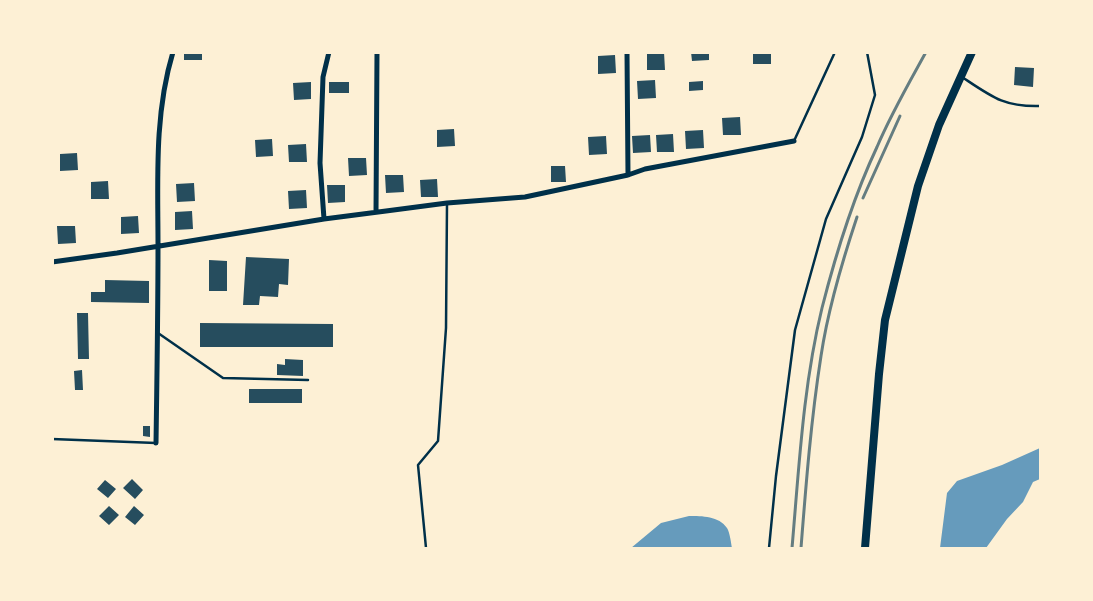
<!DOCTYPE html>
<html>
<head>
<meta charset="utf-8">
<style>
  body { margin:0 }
  #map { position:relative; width:1093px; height:601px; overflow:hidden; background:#fdf0d5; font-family:"Crimson Pro",serif }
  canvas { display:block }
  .frame { position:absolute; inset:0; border:54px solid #fdf0d5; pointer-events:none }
</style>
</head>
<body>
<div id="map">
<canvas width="1093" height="601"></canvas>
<div class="frame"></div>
</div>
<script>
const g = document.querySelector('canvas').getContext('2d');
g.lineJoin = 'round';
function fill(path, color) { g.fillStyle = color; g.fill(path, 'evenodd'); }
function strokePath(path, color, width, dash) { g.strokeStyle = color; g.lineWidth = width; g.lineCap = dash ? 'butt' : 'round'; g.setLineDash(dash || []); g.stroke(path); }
fill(new Path2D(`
  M1040 448V479L1033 482 1023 502 1007 519 986 548H940L947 493 957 481 1002 465Z
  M689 516C702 516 719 516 727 528 730 533 731 543 732 548H631L661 523Z`), '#669bbc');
fill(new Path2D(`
  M184 52H202V60H184Z
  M664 52 665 70H647V53Z
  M691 52H709V60L692 61Z
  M753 52H771V64H753Z
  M615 55 616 73 598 74V56Z
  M1015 67 1034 68 1033 87 1014 85Z
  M655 80 656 98 638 99 637 81Z
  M703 81V90L689 91V82Z
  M311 82V99L294 100 293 83Z
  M329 82H349V93H329Z
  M740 117 741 135H723L722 118Z
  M454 129 455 146 437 147V130Z
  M703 130 704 148 686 149 685 131Z
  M673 134 674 152H657L656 135Z
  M650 135 651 152 633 153 632 136Z
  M606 136 607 154 589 155 588 137Z
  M272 139 273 156 256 157 255 140Z
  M306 144 307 162H289L288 145Z
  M77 153 78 170 60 171V154Z
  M348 158H366L367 175 349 176Z
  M551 166H565L566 182H551Z
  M385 175H403L404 192 386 193Z
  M437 179 438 197H421L420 180Z
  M108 181 109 199H91V182Z
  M194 183 195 201 177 202 176 184Z
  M327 185H345V202L328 203Z
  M306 190 307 208 289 209 288 191Z
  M192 211 193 229 175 230V212Z
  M138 216 139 233 121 234V217Z
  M57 226H75L76 243 58 244Z
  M246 257 289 259 288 285 279 284 278 297 260 296 259 305H243Z
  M209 260 227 261V291H209Z
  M105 280 149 281V303L91 302V292H105Z
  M77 313H88L89 359H78Z
  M200 323 333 324V347H200Z
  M285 359 303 360V376L277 375V364L285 365Z
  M82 370 83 390H75L74 371Z
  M249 389H302V403H249Z
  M143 426H150V437L143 436Z
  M132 479 143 490 135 499 123 488Z
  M105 480 116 489 108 498 97 489Z
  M109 506 119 515 109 525 99 516Z
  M134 506 144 515 135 525 125 517Z`), '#264d5e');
strokePath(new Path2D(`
  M962 77C992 97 1004 107 1040 106
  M794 141 835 52
  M158 333 223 378 308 380
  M52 439 156 443
  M426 548 418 465 438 441 446 328 447 204
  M769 548 776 476 795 330 826 219 862 137 875 95 867 52`), '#003049', 2.5);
strokePath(new Path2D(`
  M627 52 628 175
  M376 212 377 52
  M324 219 320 163 323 77 329 52
  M52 262 117 253 324 219 386 211 447 203 525 197 628 175 645 169 794 141
  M156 443C157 377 158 311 158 245 158 180 154 115 173 52`), '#003049', 5);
strokePath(new Path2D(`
  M865 548 879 374 885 320 918 186 939 125 972 52`), '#003049', 8);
strokePath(new Path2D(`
  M863 198 900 116
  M792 548C799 468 803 386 822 308 836 253 853 198 877 147 891 114 909 83 926 52
  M801 548C806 484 811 420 821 356 828 309 842 262 857 217`), '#657d81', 3);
</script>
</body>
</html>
